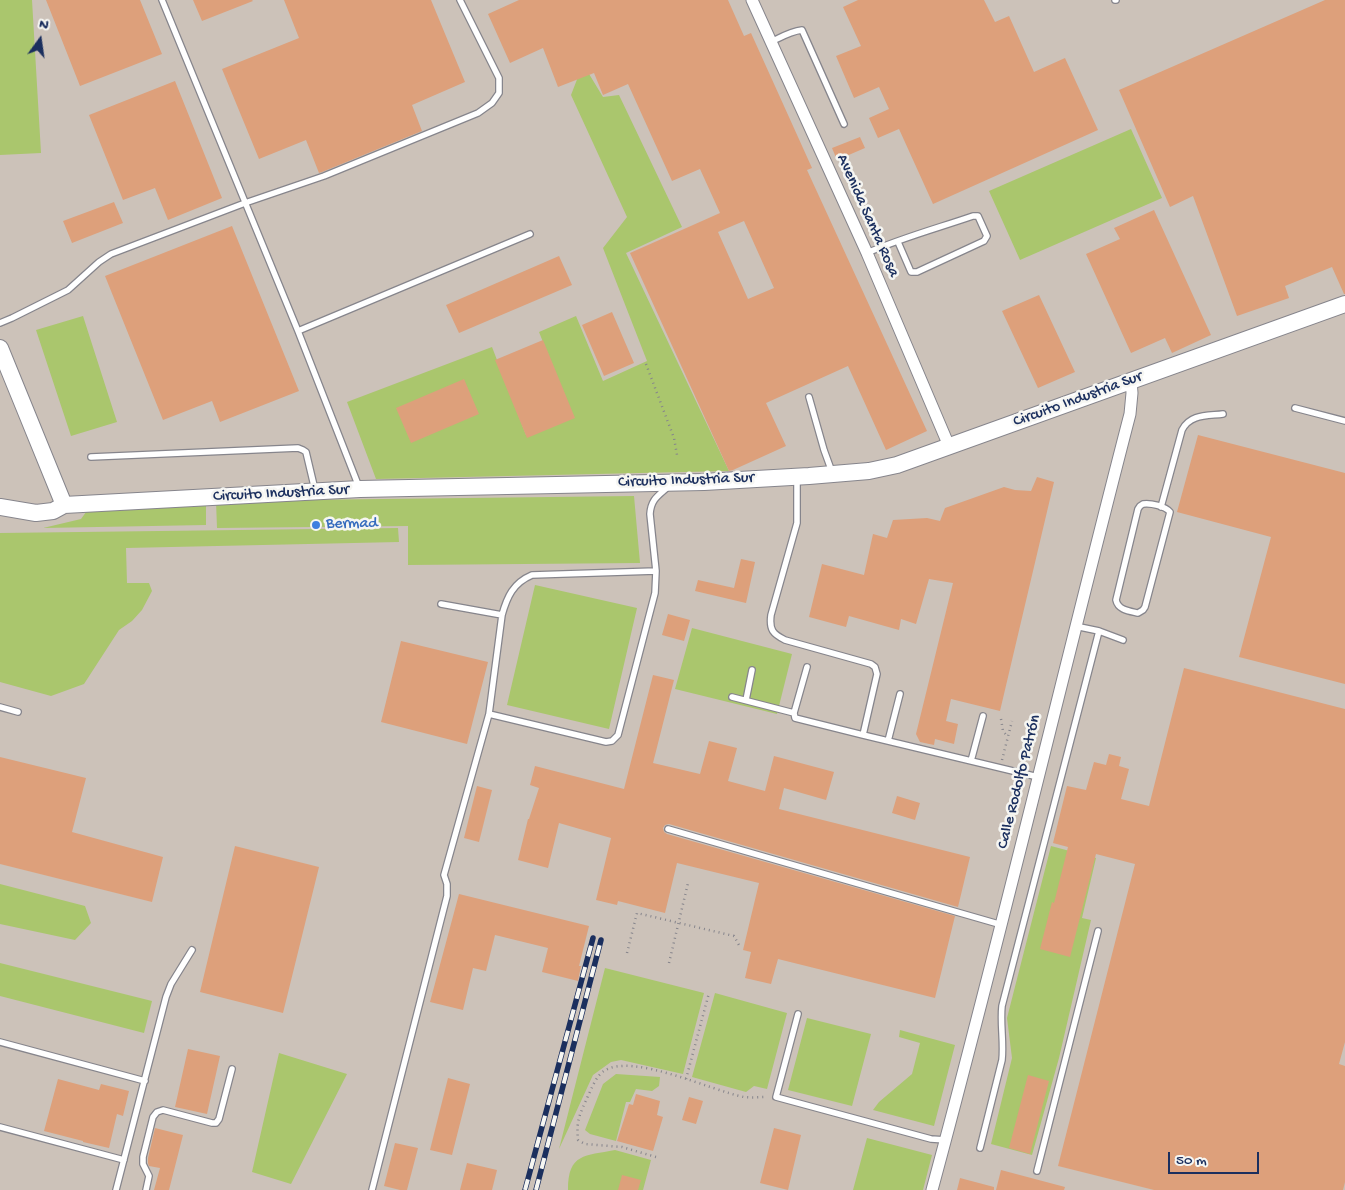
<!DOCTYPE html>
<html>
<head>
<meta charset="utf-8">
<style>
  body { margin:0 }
  #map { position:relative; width:1345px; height:1190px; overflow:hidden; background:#f0dbba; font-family:"Gochi Hand",sans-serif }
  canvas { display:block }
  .north { position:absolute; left:15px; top:15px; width:50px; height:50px; -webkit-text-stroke:4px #f6f6f2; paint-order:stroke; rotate:14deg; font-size:14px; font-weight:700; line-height:20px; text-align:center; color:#1b2f5e }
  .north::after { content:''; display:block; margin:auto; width:18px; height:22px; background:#1b2f5e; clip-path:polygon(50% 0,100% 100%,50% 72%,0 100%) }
  .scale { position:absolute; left:1168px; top:1152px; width:91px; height:22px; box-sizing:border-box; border:2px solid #1b2f5e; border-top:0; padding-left:6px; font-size:15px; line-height:18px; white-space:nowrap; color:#1b2f5e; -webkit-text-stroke:4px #f6f6f2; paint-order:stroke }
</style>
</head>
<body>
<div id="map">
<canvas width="1345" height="1190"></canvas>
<div class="north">N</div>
<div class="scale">50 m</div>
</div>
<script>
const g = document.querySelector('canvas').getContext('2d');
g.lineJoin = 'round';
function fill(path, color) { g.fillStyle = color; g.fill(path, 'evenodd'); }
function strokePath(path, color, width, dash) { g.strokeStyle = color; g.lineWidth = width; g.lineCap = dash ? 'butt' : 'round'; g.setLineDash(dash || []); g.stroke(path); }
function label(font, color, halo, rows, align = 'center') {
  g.font = font + ' "Gochi Hand",sans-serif'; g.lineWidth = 5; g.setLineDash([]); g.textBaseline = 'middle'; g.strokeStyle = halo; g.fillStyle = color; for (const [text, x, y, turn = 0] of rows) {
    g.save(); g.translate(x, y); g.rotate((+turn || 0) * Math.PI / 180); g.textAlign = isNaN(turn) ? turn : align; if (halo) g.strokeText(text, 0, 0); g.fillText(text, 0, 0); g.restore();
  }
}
fill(new Path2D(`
  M0 0H1345V1190H0Z`), '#ccc2b9');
fill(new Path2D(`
  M0 0H32L41 153 0 155Z
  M583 64 603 97 619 95 682 227 626 253 729 471 376 479 347 402 492 347 526 435 573 417 539 332 576 316 603 381 647 361 603 248 627 217 571 95Z
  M1131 129 1162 198 1020 260 989 191Z
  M83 316 117 422 71 436 36 330Z
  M634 496 640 563 408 565V526L217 528 216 501Z
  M206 506V525L43 528 81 519 89 508Z
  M398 528 399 542 126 548 127 583H149L152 591 142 610 132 621 119 630 84 684 51 696 0 682V533Z
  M535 585 637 608 609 729 507 705Z
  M692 628 792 654 777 714 675 689Z
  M1051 846 1096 858 1082 918 1091 920 1059 1058 1032 1155 991 1144 1012 1058 1007 1018Z
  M0 884 85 906 91 923 75 940 0 924Z
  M0 963 152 1001 144 1033 0 996Z
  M605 968 704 993 683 1074 621 1060 611 1062 593 1075 559 1149Z
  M715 993 787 1013 767 1089 754 1086 746 1092 692 1077Z
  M807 1018 871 1034 852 1106 788 1090Z
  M900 1030 955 1045 934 1126 873 1110 879 1102 912 1074 920 1043 899 1037Z
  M279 1053 347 1074 291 1184 252 1172Z
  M616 1074 660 1077 659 1086 652 1091 636 1089 630 1102H626L616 1141 590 1134 585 1130 603 1084Z
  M867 1138 932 1155 923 1190H853Z
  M615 1150 651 1160 643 1190H568C568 1153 585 1156 615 1150Z`), '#aac66d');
fill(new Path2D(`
  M46 0H140L162 54 80 86Z
  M193 0H252L253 1 202 21Z
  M284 0H431L465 82 412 105 422 131 322 172 319 173 306 140 259 159 222 69 299 38Z
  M519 0H728L744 36 751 33 812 168 807 170 927 431 886 450 848 366 766 403 786 446 733 470 729 471 630 253 720 213 700 169 672 181 628 84 603 95 594 73 558 87 543 48 510 63 488 14ZM744 221 774 288 748 299 718 232Z
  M858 0H984L995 22 1009 16 1034 72 1065 58 1098 130 933 204 899 129 878 138 869 118 889 109 879 87 854 98 836 56 861 46 843 7Z
  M1325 0H1345V294H1344L1332 267 1285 286 1289 298 1237 316 1193 196 1170 207 1119 90Z
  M175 81 222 198 168 220 155 188 123 200 89 115Z
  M860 137 865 148 837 160 832 148Z
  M114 202 123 223 72 243 63 221Z
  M1154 210 1211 335 1172 353 1165 338 1131 353 1086 254 1120 239 1114 228Z
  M232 226 299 391 220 422 212 401 163 420 105 276Z
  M559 256 572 285 459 333 446 305Z
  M1039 295 1075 372 1038 388 1002 311Z
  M612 312 634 363 604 376 582 325Z
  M543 340 575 418 527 438 495 360Z
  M464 379 479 414 411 443 396 408Z
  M1198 435 1345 473V684L1239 657 1271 537 1177 512Z
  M1037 477 1054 482 1000 711 951 699 946 721 958 724 954 744 935 739 934 745 920 742 916 734 953 583 929 579 916 624 901 619 899 630 849 616 846 627 809 617 822 564 864 575 873 534 887 538 893 520 927 518 940 521 945 508 1004 487 1015 490 1031 491Z
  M741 559 755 562 746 603 695 591 698 580 734 588Z
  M668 614 690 620 684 641 662 635Z
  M401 641 488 662 467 744 381 722Z
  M1184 668 1345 709V1042L1339 1064 1345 1066V1182L1343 1190H1154L1058 1166 1135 864 1096 854 1070 957 1040 949 1052 902 1054 903 1068 847 1053 843 1067 786 1086 790 1094 762 1106 765 1109 754 1121 757 1119 766 1129 769 1121 799 1149 806Z
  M653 675 674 680 653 763 700 774 709 741 737 748 728 781 765 791 774 756 834 772 826 800 784 788 779 809 970 857 958 907 669 824 665 825 663 828 664 832 667 834 955 916 935 998 778 959 771 984 745 978 751 952 743 950 759 883 677 863 665 913 618 901 617 905 596 900 611 838 559 823 548 868 518 860 528 819H529L539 788 530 785 535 766 624 789Z
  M0 757 86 778 72 832 163 857 152 902 0 864Z
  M477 786 492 790 479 842 464 838Z
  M897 796 920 803 915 820 892 813Z
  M235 846 319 867 283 1013 200 992Z
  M459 894 589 926 579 966H581L578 981 542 972 548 948 495 935 486 971 473 968 463 1010 430 1002Z
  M188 1049 220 1056 207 1114 175 1107Z
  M1028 1075 1049 1081 1030 1154 1009 1148Z
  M448 1078 470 1084 452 1155 430 1150Z
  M58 1079 99 1090 101 1084 129 1091 123 1116 117 1114 109 1148 83 1142V1141L44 1131Z
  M636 1094 660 1101 657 1115 663 1117 653 1151 617 1141 629 1104 633 1105Z
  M689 1097 703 1101 696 1124 682 1120Z
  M155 1128 183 1135 169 1190H154L160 1168 149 1166 148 1163V1158Z
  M774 1128 801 1135 788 1190 760 1183Z
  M395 1143 418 1148 407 1190H400L384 1186Z
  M467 1163 497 1170 492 1190H460Z
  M1001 1170 1065 1187 1064 1190H996Z
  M622 1175 641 1180 638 1190H618Z
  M960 1178 994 1187V1190H957Z`), '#dda07b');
const lane = new Path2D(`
  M162 0 298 331 359 487
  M1115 0H1116
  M771 42C781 37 791 31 802 30L844 124
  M867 253C901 238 938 228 973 216H978L987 236 984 241 917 272H911L898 242
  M0 323 12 318 68 290 99 262 111 254 245 203 324 176 478 113 492 103 499 93V78L460 0
  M298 331 530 234
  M809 397 824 450 832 472
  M1295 408 1345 421
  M91 457 298 448 303 450 306 452 315 490
  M797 477V523L771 615C769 630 773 634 785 640L871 664 875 667 877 674 863 735 1038 777
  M1143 504C1151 503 1165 506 1170 512L1145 607 1143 610 1138 613C1129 611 1118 610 1116 600L1138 509 1140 506Z
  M1161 507 1182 430C1190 414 1207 416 1223 414
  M656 571 532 575C513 583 507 597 502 615L489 714 606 742 612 741 618 735 655 593 656 571 650 514C651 499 658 496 669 486
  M441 604 502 615
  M1075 626 1099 631 1123 640
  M807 667 794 713 795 718 863 735
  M732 697 794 713
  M746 700 752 670
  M0 707 18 712
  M888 741 900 694
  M971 761 983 716
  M668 829 1002 925
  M798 1014 776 1097 931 1139 946 1140
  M0 1042 145 1081
  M0 1127 124 1160
  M980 1148 1002 1060C1004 1042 1000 1024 1002 1006L1099 631
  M1037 1171 1098 931
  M116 1190 166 997 171 984 192 950
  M146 1190 149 1176 143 1164V1157L153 1117 157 1112 163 1110 212 1123H216L219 1119 232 1069
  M372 1190 447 896V884L444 875 489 714`);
const street = new Path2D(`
  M752 0 867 253 949 446
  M932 1190C1002 932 1063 672 1130 414L1132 393 1131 381`);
const secondary = new Path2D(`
  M0 348 64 505
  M0 507 36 513 53 511 64 505 360 489 704 482 809 476 869 471 897 465 1345 304`);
strokePath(lane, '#86858c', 8);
strokePath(street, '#86858c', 13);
strokePath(secondary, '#86858c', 18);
strokePath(new Path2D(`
  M646 364 674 438 677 455
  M1001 719 1003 731 1008 737
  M1002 760 1012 721
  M627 953 637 913 734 936 740 947
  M669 963 688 883
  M686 1079 709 993
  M656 1157 622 1147 585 1144 578 1140C576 1120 580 1114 588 1096 592 1088 596 1076 604 1071 632 1052 712 1091 744 1097 752 1098 760 1097 767 1097`), '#86858c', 2.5, [1, 4]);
strokePath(lane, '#fff', 5.5);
strokePath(street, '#fff', 11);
strokePath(secondary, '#fff', 16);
const rail = new Path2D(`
  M525 1190 593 938
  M536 1190 601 940`);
strokePath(rail, '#1b2f5e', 5.5);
strokePath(rail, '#f6f6f2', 4, [11]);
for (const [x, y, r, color] of [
  [316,525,5,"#3f7fe0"]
]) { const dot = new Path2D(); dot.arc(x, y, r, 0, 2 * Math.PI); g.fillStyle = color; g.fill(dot); strokePath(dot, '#f6f6f2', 2); }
label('16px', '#1b2f5e', '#f6f6f2', [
  ["Avenida Santa Rosa",867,216,66],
  ["Circuito Industria Sur",1078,400,-20],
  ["Circuito Industria Sur",686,481,-2],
  ["Circuito Industria Sur",281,494,-3],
  ["Calle Rodolfo Patrón",1020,782,-76]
]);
label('16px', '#366cbe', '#f6f6f2', [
  ["Bermad",326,525]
], 'left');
</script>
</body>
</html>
